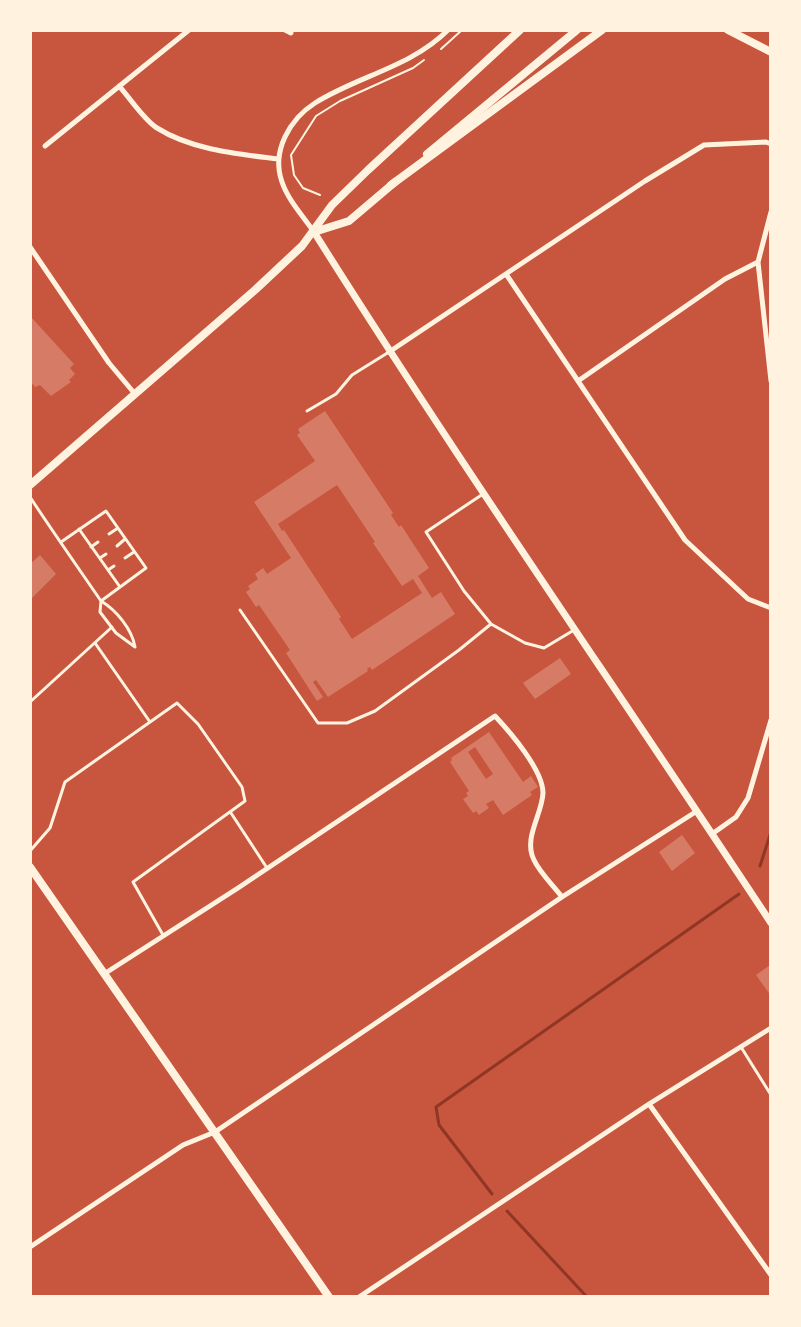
<!DOCTYPE html>
<html>
<head>
<meta charset="utf-8">
<style>
  body { margin:0 }
  #map { position:relative; width:801px; height:1327px; overflow:hidden; background:#c8553d; font-family:"Golos Text",sans-serif }
  canvas { display:block }
  .frame { position:absolute; inset:0; border:32px solid #fff3e0; pointer-events:none }
</style>
</head>
<body>
<div id="map">
<canvas width="801" height="1327"></canvas>
<div class="frame"></div>
</div>
<script>
const g = document.querySelector('canvas').getContext('2d');
g.lineJoin = 'round';
function strokePath(path, color, width, dash) { g.strokeStyle = color; g.lineWidth = width; g.lineCap = dash ? 'butt' : 'round'; g.setLineDash(dash || []); g.stroke(path); }
function fill(path, color) { g.fillStyle = color; g.fill(path, 'evenodd'); }
strokePath(new Path2D(`
  M760 866 771 832
  M492 1194 439 1125 436 1107 739 894
  M507 1211 587 1297`), '#8f3625', 3);
fill(new Path2D(`
  M30 316 74 364 70 368 75 374 69 380 71 382 51 396 40 385 35 387 30 381Z
  M325 411 393 513 391 515 399 527 401 525 429 568 418 576 432 598 441 592 455 614 372 670 370 667 367 669 368 671 328 697 316 680 313 682 323 697 317 701 286 653 290 650 259 605 256 607 246 592 250 589 248 586 258 579 255 574 263 568 267 574 291 558 254 502 315 461 297 435 300 433 298 429ZM337 485 375 542 373 543 402 586 413 579 422 593 352 639 339 619 341 617 284 530 282 531 278 524Z
  M40 555 56 574 30 600V564Z
  M560 658 571 674 535 699 523 683Z
  M489 732 523 782 531 776 538 787 530 792 532 795 503 815 493 800 486 804 489 808 479 815 476 811 473 813 463 799 468 796 466 793 469 791 450 762 452 760 451 758ZM475 747 493 774 486 779 468 752Z
  M682 835 695 853 672 871 659 852Z
  M770 965 771 966V996L756 975Z`), '#d67c66');
strokePath(new Path2D(`
  M441 49 462 30
  M320 195 303 188 294 175 291 155 316 116 340 101 413 68 424 60`), '#fff3e0', 2);
strokePath(new Path2D(`
  M307 411 336 394 352 375 389 352
  M483 494 426 532 464 591 491 624 525 643 544 648 574 630
  M30 497C53 532 77 566 101 601 116 610 132 629 135 647L116 633 100 612 101 601 146 568 106 511 61 542
  M79 529 120 587
  M109 534 118 528
  M117 546 125 539
  M91 547 98 542
  M100 558 106 554
  M125 558 134 552
  M108 570 114 566
  M240 610 318 723H347L375 711 459 650 491 624
  M95 643 150 722
  M30 702 112 627
  M231 813 267 868
  M30 851 50 828 65 782 177 703 198 724 242 787 245 801 133 882 163 935
  M741 1047 771 1095`), '#fff3e0', 3);
strokePath(new Path2D(`
  M285 30 291 33
  M119 86C130 98 144 120 157 128 192 150 238 154 278 159
  M45 146 189 30
  M771 212 758 262 771 381
  M314 232C303 216 288 200 282 182 271 151 290 119 315 103 358 76 411 67 448 30
  M30 247 109 363 135 394
  M506 274 685 540 748 599 771 608
  M389 352 645 181 704 145 766 142 771 144
  M578 381 725 279 758 262
  M712 834 736 817 748 798 771 720
  M104 974 238 888 495 716C510 732 543 770 543 793 542 815 523 838 534 860 540 873 553 885 562 897
  M649 1104 771 1275
  M30 1247 183 1145 215 1132 562 897 697 811
  M359 1297 649 1104 771 1028`), '#fff3e0', 5);
strokePath(new Path2D(`
  M314 232C461 466 619 692 771 923`), '#fff3e0', 7);
strokePath(new Path2D(`
  M427 154 577 30
  M314 232 349 221 395 182
  M30 485 255 290 302 246 332 205 368 170 520 30
  M30 867 329 1297`), '#fff3e0', 8);
strokePath(new Path2D(`
  M728 30 771 52
  M391 185 602 30`), '#fff3e0', 8);
</script>
</body>
</html>
